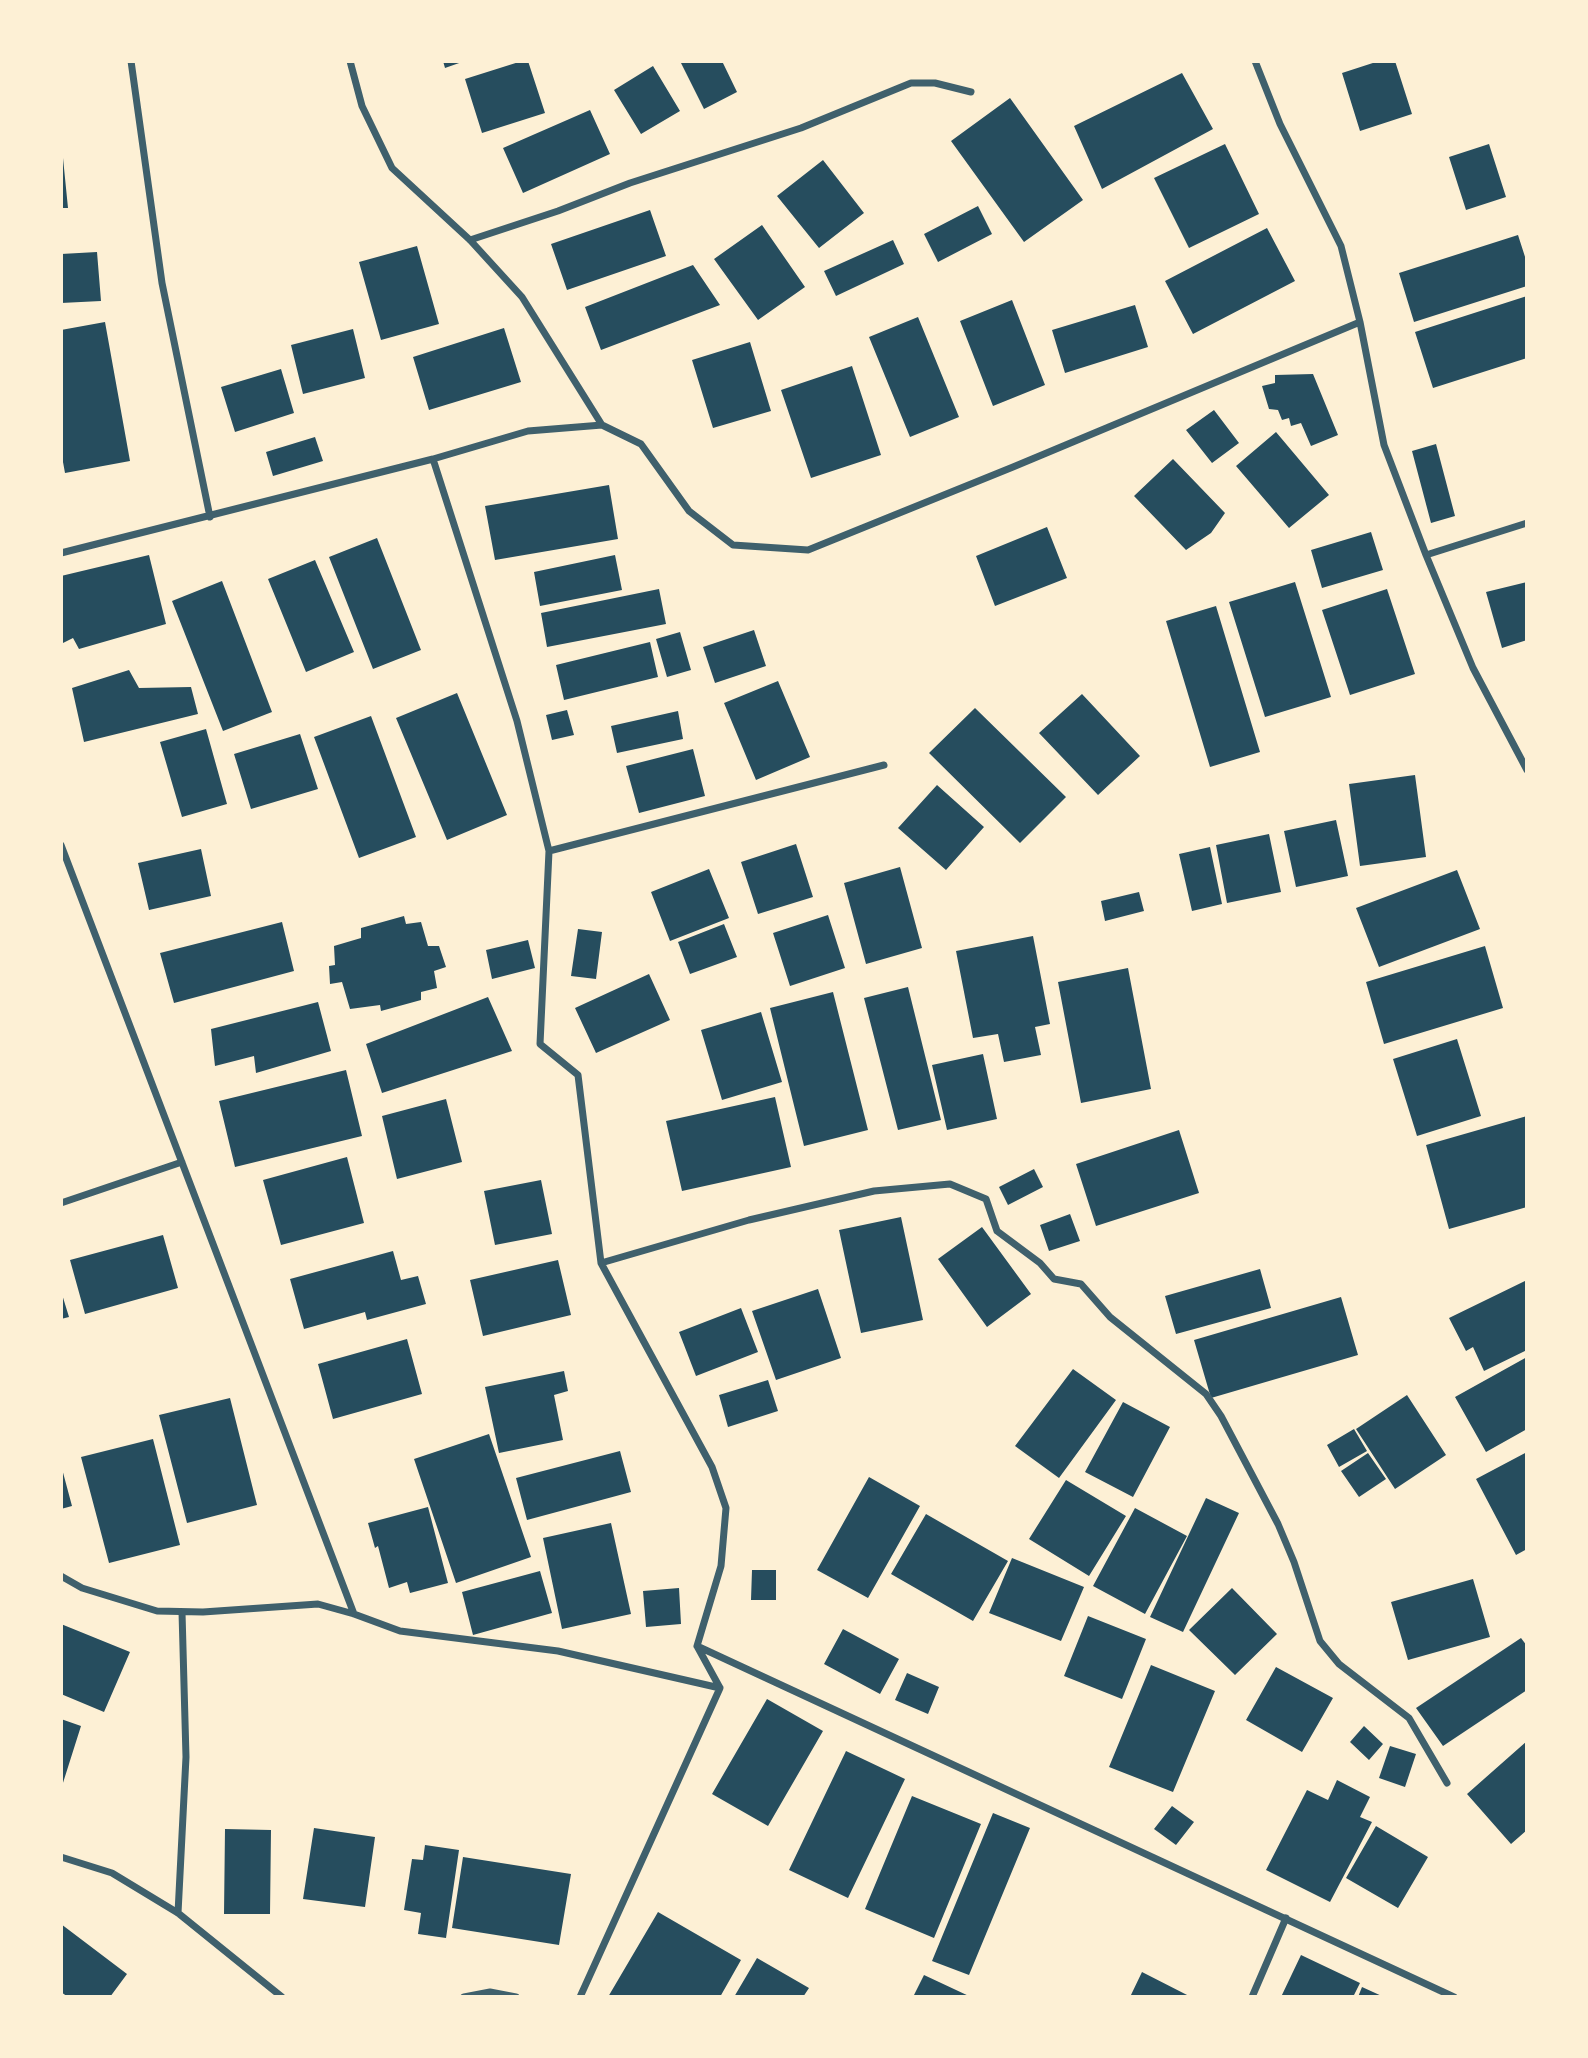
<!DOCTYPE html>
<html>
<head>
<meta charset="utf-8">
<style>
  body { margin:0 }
  #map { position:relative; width:1588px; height:2058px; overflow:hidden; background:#fdf0d5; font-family:Montserrat,sans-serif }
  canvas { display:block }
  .frame { position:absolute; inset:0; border:63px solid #fdf0d5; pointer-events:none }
</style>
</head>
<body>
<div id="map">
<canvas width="1588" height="2058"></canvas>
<div class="frame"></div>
</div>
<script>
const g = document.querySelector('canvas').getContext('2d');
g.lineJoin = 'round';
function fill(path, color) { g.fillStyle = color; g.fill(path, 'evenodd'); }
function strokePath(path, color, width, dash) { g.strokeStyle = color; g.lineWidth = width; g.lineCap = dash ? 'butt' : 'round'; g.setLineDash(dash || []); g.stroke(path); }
fill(new Path2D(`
  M443 61H462V62L445 68Z
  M522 61H528L545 113 482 133 465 79Z
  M680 61H722L737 92 704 109Z
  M1379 61H1395L1412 114 1360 131 1342 73Z
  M653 66 680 111 641 134 614 90Z
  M1182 73 1213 129 1102 189 1074 126Z
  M1010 98 1083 200 1024 242 951 141Z
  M590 110 610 154 523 193 503 148Z
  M1225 144 1259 214 1189 248 1154 178Z
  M1489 144 1506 197 1466 210 1449 157Z
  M61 158H63L68 208H61Z
  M823 160 864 213 819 248 777 196Z
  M978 206 992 234 938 262 924 234Z
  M650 210 666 256 567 290 551 244Z
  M762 225 805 287 758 320 714 259Z
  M1267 228 1295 281 1193 334 1165 281Z
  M1518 235 1527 263V286L1414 322 1399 273Z
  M893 240 904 264 836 296 824 271Z
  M417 246 439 324 381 340 359 262Z
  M97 252 101 301 61 303V254Z
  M693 265 720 305 601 350 585 307Z
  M1527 296V358L1433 388 1415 332Z
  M1012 300 1045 385 993 406 960 321Z
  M1135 305 1148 347 1065 373 1052 330Z
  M918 317 959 417 910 437 869 337Z
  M105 322 130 461 65 473 61 451V330Z
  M504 328 521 382 429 410 413 357Z
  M353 329 365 378 303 394 291 345Z
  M750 342 771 411 713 428 692 360Z
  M852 366 881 455 811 478 781 390Z
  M281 369 294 413 235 432 221 387Z
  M1313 374 1338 435 1311 446 1301 423 1291 426 1289 418 1282 420 1278 410 1269 409 1262 386 1275 383V375Z
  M1214 410 1239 443 1212 463 1186 430Z
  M1276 432 1329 495 1289 528 1236 466Z
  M315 437 323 461 273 476 266 452Z
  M1436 444 1455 516 1431 523 1412 451Z
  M1173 459 1225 513 1211 533 1186 550 1134 496Z
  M609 485 618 539 495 560 485 506Z
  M1047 527 1067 578 995 606 976 556Z
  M1371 532 1383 570 1322 588 1311 550Z
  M377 538 421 650 373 669 329 557Z
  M149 555 166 624 79 649 73 638 61 644V576Z
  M615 555 622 590 540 606 534 572Z
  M315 560 354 652 306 672 268 579Z
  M222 581 272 712 223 731 172 601Z
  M1295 582 1331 697 1265 717 1229 602Z
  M1527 582V640L1502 648 1486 592Z
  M659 589 666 624 547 647 541 613Z
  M1387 589 1415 674 1350 695 1322 610Z
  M1216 606 1260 752 1210 767 1166 621Z
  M754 630 766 666 715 683 703 647Z
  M680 632 691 670 667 677 656 639Z
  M650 642 658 677 564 700 556 665Z
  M129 670 139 688 191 687 198 714 84 742 72 688Z
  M778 681 810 757 756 780 724 703Z
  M457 693 507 815 447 840 396 718Z
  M1082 694 1140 756 1098 795 1039 733Z
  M975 708 1066 797 1020 843 929 753Z
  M567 710 574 735 552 740 546 715Z
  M678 711 683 739 617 753 611 726Z
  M371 716 416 837 359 858 314 737Z
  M206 729 227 804 182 817 160 742Z
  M300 734 318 789 251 809 234 754Z
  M693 749 705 796 639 813 626 766Z
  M1415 775 1426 857 1360 866 1349 784Z
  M937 785 984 827 946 870 898 828Z
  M1336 820 1348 876 1296 887 1284 831Z
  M1269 834 1281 892 1227 903 1216 845Z
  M796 844 813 897 758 914 741 862Z
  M1210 847 1222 904 1192 911 1179 854Z
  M201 849 211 896 149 910 138 863Z
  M900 867 922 948 866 964 844 883Z
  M709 869 729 918 670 941 651 892Z
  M1457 870 1480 929 1379 967 1356 908Z
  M1139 892 1144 911 1105 921 1101 901Z
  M828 915 845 968 790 986 773 933Z
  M404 916 406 924 421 922 428 946H439L446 967 434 971 437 988 421 992V1000L381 1011 380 1005 350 1009 342 982 330 984 329 966 335 965 334 946 361 938V928Z
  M282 922 294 971 174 1003 160 953Z
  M724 924 737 957 690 974 678 942Z
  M578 929 602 932 596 979 571 976Z
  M1033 936 1050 1024 1035 1027 1041 1055 1004 1062 998 1034 973 1038 956 951Z
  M528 940 535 968 492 979 486 950Z
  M1485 946 1503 1008 1384 1044 1366 982Z
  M1128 968 1151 1089 1081 1103 1058 982Z
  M649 974 670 1020 596 1053 575 1008Z
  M908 987 941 1120 898 1130 864 998Z
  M833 992 868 1130 804 1146 770 1008Z
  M488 997 512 1051 382 1093 366 1044Z
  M318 1002 331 1051 256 1073 254 1056 215 1066 211 1029Z
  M761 1012 782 1082 722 1100 701 1030Z
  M1457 1039 1481 1116 1417 1136 1393 1059Z
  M983 1054 997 1119 947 1130 932 1065Z
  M346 1070 362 1136 235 1167 219 1101Z
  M775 1097 791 1167 682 1191 666 1121Z
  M446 1099 462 1162 397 1179 382 1116Z
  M1527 1116V1207L1449 1229 1426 1145Z
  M1179 1130 1199 1193 1096 1226 1076 1164Z
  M347 1157 364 1223 281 1245 263 1180Z
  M1034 1169 1043 1187 1008 1205 999 1187Z
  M541 1180 552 1234 495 1245 484 1191Z
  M1070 1214 1080 1241 1049 1251 1040 1225Z
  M901 1217 923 1320 861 1333 839 1230Z
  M982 1227 1031 1294 987 1327 938 1259Z
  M163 1235 178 1288 85 1314 70 1260Z
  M393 1251 401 1280 418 1276 426 1304 367 1320 365 1312 304 1329 290 1279Z
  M558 1260 571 1315 483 1336 470 1280Z
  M1260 1269 1271 1308 1176 1334 1165 1296Z
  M1527 1280V1350L1484 1371 1473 1347 1466 1351 1449 1318Z
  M818 1289 841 1358 776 1380 752 1311Z
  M61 1291 69 1317 61 1319Z
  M1341 1297 1358 1355 1211 1398 1194 1340Z
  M741 1308 758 1352 696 1376 679 1332Z
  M407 1339 422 1394 333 1419 318 1364Z
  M1527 1357V1429L1486 1452 1455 1397Z
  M1073 1369 1116 1400 1059 1478 1015 1446Z
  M564 1371 568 1391 554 1395 563 1440 499 1453 485 1387Z
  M768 1380 778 1411 728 1427 719 1395Z
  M1407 1395 1446 1455 1395 1489 1356 1429Z
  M230 1398 257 1505 187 1523 159 1415Z
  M1123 1402 1170 1427 1133 1497 1085 1472Z
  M1354 1429 1367 1451 1339 1467 1327 1445Z
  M489 1434 531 1557 456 1583 414 1459Z
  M153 1439 180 1545 109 1563 81 1457Z
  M620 1451 631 1492 527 1520 516 1478Z
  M1527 1452V1549L1516 1555 1476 1479Z
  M1368 1453 1386 1479 1359 1497 1341 1471Z
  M61 1465 72 1506 61 1509Z
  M869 1477 920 1506 868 1598 817 1570Z
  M1066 1480 1126 1516 1089 1576 1029 1539Z
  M1206 1498 1239 1513 1183 1632 1150 1617Z
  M428 1507 448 1583 410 1593 407 1582 389 1588 378 1546 375 1548 368 1523Z
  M1135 1508 1187 1536 1145 1614 1093 1586Z
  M926 1514 1008 1561 973 1621 891 1574Z
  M611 1523 631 1614 562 1629 543 1538Z
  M1012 1558 1084 1587 1061 1641 989 1613Z
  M752 1570H776V1600H751Z
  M540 1571 552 1613 473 1635 462 1592Z
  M1473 1579 1490 1637 1408 1660 1391 1602Z
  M679 1588 681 1624 646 1627 643 1591Z
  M1232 1588 1277 1634 1235 1675 1189 1630Z
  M1088 1616 1146 1639 1122 1699 1064 1676Z
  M61 1624 130 1652 104 1712 61 1694Z
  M843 1629 899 1659 880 1694 824 1664Z
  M1521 1638 1527 1646V1690L1443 1746 1416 1708Z
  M1151 1665 1215 1691 1173 1792 1109 1767Z
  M1276 1667 1333 1698 1302 1752 1246 1720Z
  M907 1673 939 1687 928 1714 895 1700Z
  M767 1699 823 1731 768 1826 712 1794Z
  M61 1719 81 1726 62 1786H61Z
  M1364 1726 1383 1744 1369 1760 1350 1742Z
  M1527 1741V1830L1511 1844 1467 1794Z
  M1390 1746 1416 1754 1405 1787 1379 1778Z
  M846 1751 905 1779 848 1898 789 1870Z
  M1337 1780 1370 1797 1360 1817 1372 1822 1330 1902 1266 1870 1307 1790 1328 1800Z
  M912 1796 981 1824 934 1938 865 1909Z
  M1172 1806 1194 1822 1176 1845 1154 1829Z
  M993 1813 1030 1828 969 1975 932 1961Z
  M1376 1826 1428 1857 1398 1908 1346 1878Z
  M314 1828 375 1837 365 1907 303 1899Z
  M225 1829 271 1830 270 1914H224Z
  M425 1845 459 1850 446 1938 418 1934 421 1913 404 1910 412 1859 423 1860Z
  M463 1857 571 1874 559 1945 452 1928Z
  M658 1912 741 1960 720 1997H608Z
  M61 1924 127 1974 110 1997H68L61 1992Z
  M1301 1955 1360 1983 1353 1997H1281Z
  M757 1958 809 1988 803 1997H734Z
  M1142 1972 1191 1997H1130Z
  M924 1975 971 1997H913Z
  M1362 1987 1384 1997H1358Z`), '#264d5e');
strokePath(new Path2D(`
  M131 61 162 283 210 517
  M350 61 362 106 392 168 470 240 522 297 602 425
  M1255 61 1280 124 1341 246 1360 322 1384 445 1426 555 1527 523
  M470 240 558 211 630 183 801 128 911 83H935L971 92
  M433 459 517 721 549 851 540 1044 578 1075 601 1263 712 1467 726 1508 721 1566 697 1646 720 1688 580 1997
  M61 553 433 459 528 431 602 425 641 444 689 511 733 545 808 550 1013 467 1360 322
  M1426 555 1473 668 1527 770
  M61 845 354 1614
  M549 851 884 765
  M61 1203 182 1162
  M601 1263 749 1220 874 1191 950 1184 986 1199 997 1231 1040 1263 1054 1279 1081 1284 1110 1317 1206 1394 1221 1416 1278 1524 1294 1562 1320 1641 1339 1664 1409 1718 1447 1783
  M61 1576 82 1588 157 1611 203 1612 318 1604 354 1614 400 1631 558 1651 720 1688
  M697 1646 1454 1997
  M61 1857 112 1873 178 1913 282 1997
  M178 1913 186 1757 182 1612
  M464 1997 490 1992 516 1997
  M1252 1997 1286 1918`), '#3f606c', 7);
</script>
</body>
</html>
